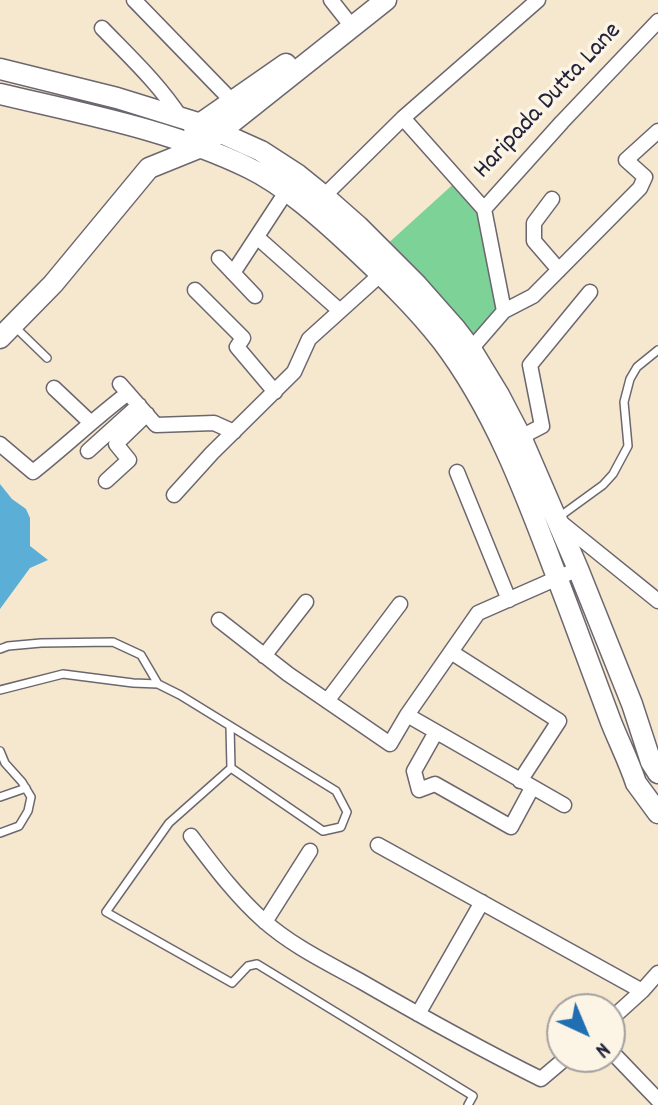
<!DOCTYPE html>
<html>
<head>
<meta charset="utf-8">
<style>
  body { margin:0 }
  #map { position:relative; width:658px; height:1105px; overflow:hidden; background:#f6e8cf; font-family:Dekko,sans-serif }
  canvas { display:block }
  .north { position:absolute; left:546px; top:993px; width:80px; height:80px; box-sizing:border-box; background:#fcf5e5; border:2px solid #a5a1a1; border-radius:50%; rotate:136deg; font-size:22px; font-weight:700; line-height:32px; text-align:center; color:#22223b }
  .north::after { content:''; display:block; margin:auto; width:28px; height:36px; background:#1f6fb2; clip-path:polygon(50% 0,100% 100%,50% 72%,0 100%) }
</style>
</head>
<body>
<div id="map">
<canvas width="658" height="1105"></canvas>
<div class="north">N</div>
</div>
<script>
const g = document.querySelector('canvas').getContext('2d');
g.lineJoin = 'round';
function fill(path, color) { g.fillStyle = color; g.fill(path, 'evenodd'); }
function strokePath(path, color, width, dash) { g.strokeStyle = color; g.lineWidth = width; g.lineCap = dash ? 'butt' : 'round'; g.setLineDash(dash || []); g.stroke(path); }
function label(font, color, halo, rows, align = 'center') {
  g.font = font + ' Dekko,sans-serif'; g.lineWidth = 7; g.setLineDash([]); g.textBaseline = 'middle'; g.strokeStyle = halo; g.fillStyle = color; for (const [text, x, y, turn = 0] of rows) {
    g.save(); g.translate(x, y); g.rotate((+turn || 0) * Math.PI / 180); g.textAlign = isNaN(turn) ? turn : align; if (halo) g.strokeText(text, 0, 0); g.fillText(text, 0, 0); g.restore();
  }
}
fill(new Path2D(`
  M460 178 476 204 500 310 465 349 384 247Z`), '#7dd397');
fill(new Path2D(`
  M0 484 12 499 26 509 30 518V546L48 560 30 568 0 609Z`), '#5bafd7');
const lane = new Path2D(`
  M14 326 47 358
  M559 517 603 485 613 474 628 446 624 402 630 379 637 367 658 350
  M0 649 8 646 41 643 113 642 141 655 158 684
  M0 690 63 674 133 683 158 684 180 695 336 791 347 812 341 827 323 831 231 768 169 823 106 912 232 983 248 966 257 964 473 1096 468 1105
  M230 726 231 768
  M0 751 5 763 22 782 31 797 28 811 19 826 0 833
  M0 797 26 788`);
const street = new Path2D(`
  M134 0 232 101
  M331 0 346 19
  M102 28C130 57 159 84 181 118
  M403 118 484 209
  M324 196 403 118 538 0
  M552 199 534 223V241L559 270
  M258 238 339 310
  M219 258 255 296
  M233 273 286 192
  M195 290 243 338 237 347 275 392
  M504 311 533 296 640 188 645 177 626 160 658 131
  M471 349 504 311 484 209 562 122 658 21
  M120 384 156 425 214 423 234 432
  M54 388 90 422
  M521 437 542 426 530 365 590 292
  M0 444 33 472C66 446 95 418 128 393
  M88 451 139 405
  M457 472 509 600
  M106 481 129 460 116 444 147 414
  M174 495 212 453 294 372 309 339 381 274
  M559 521 658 601
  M219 620 288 674 390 744 407 715 478 613 578 569
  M451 652 559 721 520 781
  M264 656 306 602
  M327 701 400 604
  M407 715 564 805
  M436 732 414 771 419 790 435 784 511 827 532 788
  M191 836C213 865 235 895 263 920 292 946 328 963 362 982 421 1016 480 1049 541 1079L567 1057
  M378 845 642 991
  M265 922 310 851
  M418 1014 482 902
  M610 1020 642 991 658 973
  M610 1050 658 1100`);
const secondary = new Path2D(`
  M0 69 117 98 201 124 261 151 298 175 324 196 358 226 417 285 455 328 471 349 499 395 521 437 578 569 632 704 651 762 658 773
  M0 94C84 114 171 130 249 168 284 185 321 218 350 245 382 275 415 306 442 341 496 412 527 498 558 580 576 627 593 674 611 722 619 742 629 762 636 783L658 813
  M194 128 286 64
  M0 338 53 284 149 168 201 147 386 0`);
strokePath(lane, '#6c676f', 10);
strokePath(street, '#6c676f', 17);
strokePath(secondary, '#6c676f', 23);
strokePath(lane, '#fff', 7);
strokePath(street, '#fff', 14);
strokePath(secondary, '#fff', 20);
label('26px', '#22223b', '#fcf5e5', [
  ["Haripada Dutta Lane",549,102,-47]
]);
</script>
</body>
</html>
